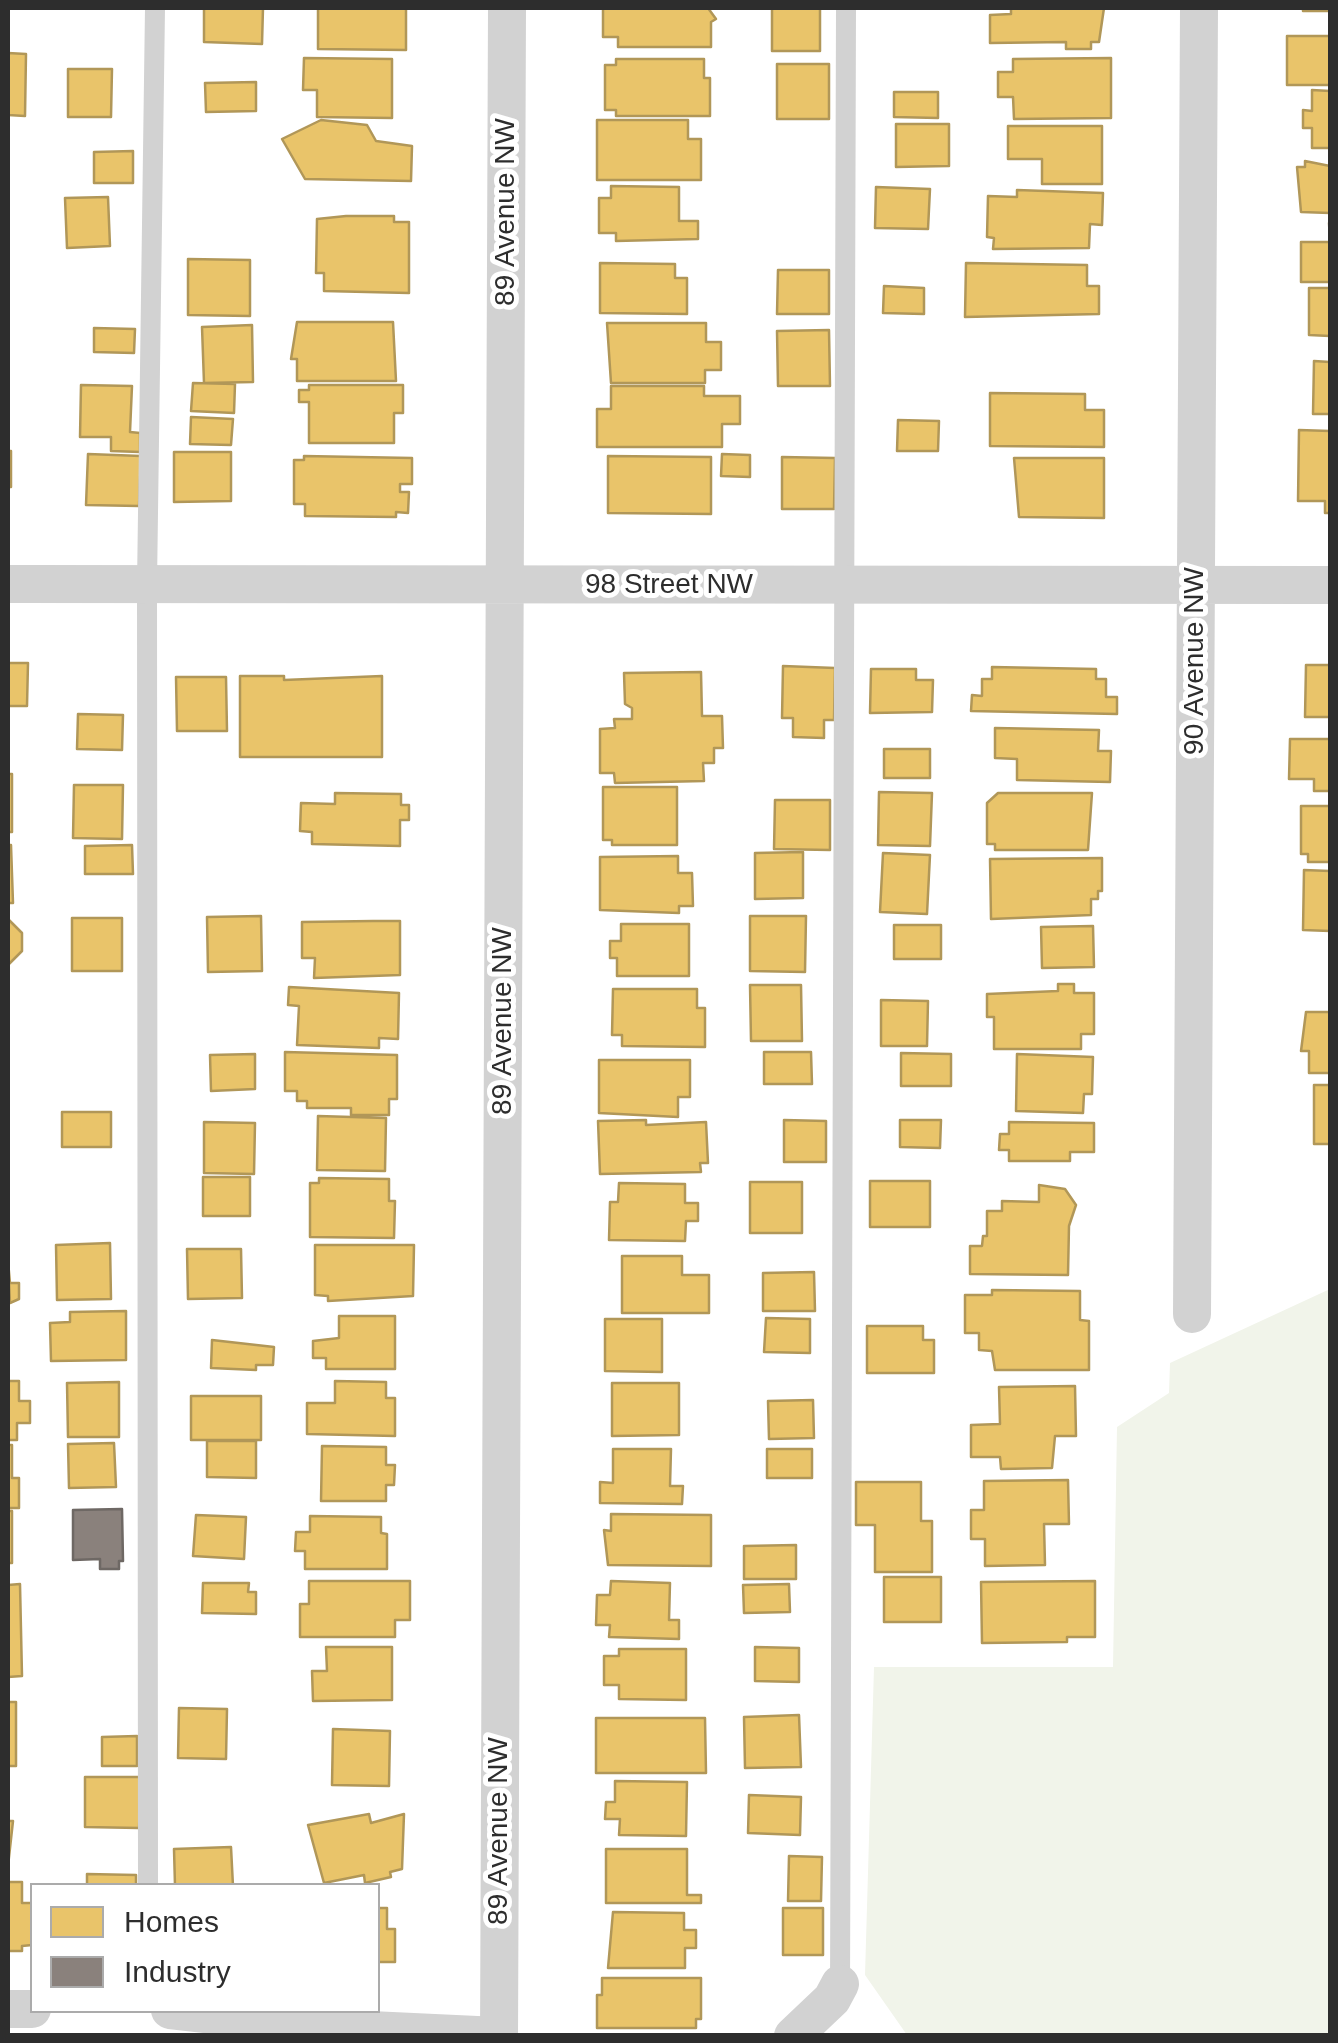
<!DOCTYPE html>
<html>
<head>
<meta charset="utf-8">
<style>
  body { margin:0 }
  #map { position:relative; width:1338px; height:2043px; overflow:hidden; background:#fff; font-family:Arial,sans-serif }
  canvas { display:block }
  .frame { position:absolute; inset:0; border:10px solid #2d2d2d; pointer-events:none }
  .legend { position:absolute; left:30px; top:1883px; width:350px; height:130px; box-sizing:border-box; background:#fff; border:2px solid #ababab; margin:0; padding:12px 18px; list-style:none; font-size:30px; color:#2d2d2d }
  .legend li { display:flex; align-items:center; gap:20px; height:50px }
  .legend b { width:50px; border:2px solid #ababab }
</style>
</head>
<body>
<div id="map">
<canvas width="1338" height="2043"></canvas>
<div class="frame"></div>
<ul class="legend">
<li><b style="height:28px;background:#e9c46a"></b>Homes</li>
<li><b style="height:28px;background:#8a817c"></b>Industry</li>
</ul>
</div>
<script>
const g = document.querySelector('canvas').getContext('2d');
g.lineJoin = 'round';
function fill(path, color) { g.fillStyle = color; g.fill(path, 'evenodd'); }
function strokePath(path, color, width, dash) { g.strokeStyle = color; g.lineWidth = width; g.lineCap = dash ? 'butt' : 'round'; g.setLineDash(dash || []); g.stroke(path); }
function label(font, color, halo, rows, align = 'center') {
  g.font = font + ' Arial,sans-serif'; g.lineWidth = 10; g.setLineDash([]); g.textBaseline = 'middle'; g.strokeStyle = halo; g.fillStyle = color; for (const [text, x, y, turn = 0] of rows) {
    g.save(); g.translate(x, y); g.rotate((+turn || 0) * Math.PI / 180); g.textAlign = isNaN(turn) ? turn : align; if (halo) g.strokeText(text, 0, 0); g.fillText(text, 0, 0); g.restore();
  }
}
fill(new Path2D(`
  M1330 1289V2035H907L865 1975 874 1667H1113L1117 1427 1169 1393 1170 1363Z`), '#f1f4ea');
const homes = new Path2D(`
  M204 8H263L262 44 204 42Z
  M318 8H406V50L318 49Z
  M603 8H708L716 19 711 22V47H618V37H603Z
  M772 8H820V51H772Z
  M1011 8H1104L1099 42H1091V49H1066V42L990 43V15L1011 14Z
  M1303 8H1330V11H1303Z
  M1287 36H1330V85H1287Z
  M8 53 26 54 25 116 8 115Z
  M304 58 392 59V118L317 117V90H303Z
  M1111 58V118L1014 119 1013 97H998V72H1013V59Z
  M616 59H704V78H710V116H616V110H605V65H616Z
  M777 64H829V119H777Z
  M68 69H112L111 117H68Z
  M256 82V111L206 112 205 83Z
  M1312 90 1330 91V148H1312V128H1303V110L1312 111Z
  M894 92H938V118L894 117Z
  M321 120 367 125 376 141 412 146 411 181 305 179 282 139Z
  M597 120H688V139H701V180H597Z
  M896 124H949V166L896 167Z
  M1008 126H1102V184H1042V159H1008Z
  M133 151V183H94V152Z
  M1305 161 1330 166V213L1301 212 1297 167H1305Z
  M611 186 679 187V221H698V239L616 241V233H599V198H611Z
  M876 187 930 189 928 229 875 228Z
  M1017 190 1103 193 1102 225 1090 224 1089 248 993 249 994 238 987 237 988 196 1017 197Z
  M108 197 110 246 67 248 65 198Z
  M346 216H394V222H409V293L324 291V273H316L317 219Z
  M1329 223H1330V282H1301V242H1330Z
  M188 259 250 260V316L188 315Z
  M600 263 675 264V278H687V314L600 313Z
  M966 263 1087 265V286H1099V314L965 317Z
  M778 270H829V314H777Z
  M884 286 924 288V314L883 313Z
  M1309 288H1330V336L1309 335Z
  M297 322H393L396 381H297V359H291Z
  M607 323H706V342H721V370H705V383H611Z
  M252 325 253 382 204 383 202 327Z
  M94 328 135 329 134 353 94 352Z
  M829 330 830 386H778L777 331Z
  M1314 361 1330 362V414H1313Z
  M193 383 235 384 234 413 191 411Z
  M81 385 132 386 130 432 140 433V452L111 451V437H80Z
  M309 385H403V413H394V443H309V402H299V390H309Z
  M611 386H704V396H740V424H722V447H597V409H611Z
  M990 393 1085 394V410H1104V447L990 446Z
  M191 417 233 419 231 445 190 444Z
  M898 420 939 421 938 451H897Z
  M1299 430 1330 431V513H1325V501H1298Z
  M8 451H11V487H8Z
  M174 452H231V501L174 502Z
  M88 454 141 456 139 506 86 505Z
  M722 454 750 455V477L721 476Z
  M304 456 412 458V484H400V492H409L408 513 396 512V517L305 516V504H294V460H304Z
  M608 456 711 457V514L608 513Z
  M782 457 835 458 834 509H782Z
  M1014 458H1104V518L1019 517Z
  M8 663H28L27 706H8Z
  M1306 665H1330V717H1305Z
  M783 666 835 668 834 720H824V738L793 737V718H782Z
  M992 667 1096 669V679H1106V697H1117V714L971 711 972 695 982 696V679H992Z
  M871 669H916V680H933L932 712 870 713Z
  M701 672 702 716H722L723 748H714V763H703L704 781 615 783 614 773H600V729L615 728 614 719H632V708L625 704 624 673Z
  M240 676H284V680L382 676V757H240Z
  M176 677H226L227 731H177Z
  M78 714 123 715 122 750 77 749Z
  M995 728 1099 730 1098 751H1111L1110 782 1017 780V759L995 758Z
  M1290 739H1330V791H1314V779H1289Z
  M884 749H930V778H884Z
  M8 774H12V832H8Z
  M74 785H123L122 839 73 838Z
  M603 787H677V845H612V840H603Z
  M879 792 932 793 930 846 878 845Z
  M335 793 401 794V805H409V820H400V846L312 844V832L300 831 301 803 335 804Z
  M998 793H1092L1088 850H995V844H987V803Z
  M775 800H830V850L774 849Z
  M1301 806H1330V862H1308V854H1301Z
  M8 845H11L13 903H8Z
  M132 845 133 874H85V846Z
  M803 852V898L755 899V853Z
  M883 853 930 855 927 914 880 912Z
  M678 856V873H692L693 906H679V913L600 910V857Z
  M1102 858V891H1098V899H1091V915L991 919 990 859Z
  M1304 870 1330 871V931L1303 930Z
  M261 916 262 971 208 972 207 917Z
  M750 916H806L805 972 750 971Z
  M72 918H122V971H72Z
  M8 919 22 933V951L8 965Z
  M373 921H400V975L314 978 315 958H302V922Z
  M621 924H689V976H617V958H610V941H621Z
  M894 925H941V959H894Z
  M1093 926 1094 967 1042 968 1041 927Z
  M1058 984H1074V993H1094V1034H1081V1049H994V1017H987V994L1058 991Z
  M750 985H801L802 1041H751Z
  M289 987 399 993 398 1039 379 1038V1048L297 1045 299 1006 288 1005Z
  M613 989H697V1008H705V1047L622 1046V1035H612Z
  M881 1000 928 1001 927 1046H881Z
  M1306 1012H1330V1073H1309V1051H1301Z
  M285 1052 397 1055V1099H389V1115H351V1108H307V1101H297V1091H285Z
  M764 1052H811L812 1084H764Z
  M901 1053 951 1054V1086H901Z
  M255 1054V1089L211 1091 210 1055Z
  M1017 1054 1093 1057 1092 1094H1084L1083 1113 1016 1111Z
  M599 1060H690V1097H678V1117L599 1113Z
  M1314 1085H1330V1144H1314Z
  M62 1112H111V1147H62Z
  M318 1116 386 1118 385 1171 317 1170Z
  M646 1120V1125L706 1122 708 1163H700L701 1172 600 1174 598 1121Z
  M784 1120 826 1121V1162H784Z
  M900 1120H941L940 1148 900 1147Z
  M204 1122 255 1123 254 1174 204 1173Z
  M1009 1122 1094 1123V1152H1070V1161H1009V1150H999L1000 1134H1009Z
  M203 1177H250V1216H203Z
  M319 1178 389 1179V1201H395L394 1238 310 1237V1183H319Z
  M870 1181H930V1227H870Z
  M750 1182H802V1233H750Z
  M619 1183 685 1184V1203H698V1221H686L685 1241 609 1240 610 1202H618Z
  M1039 1185 1065 1189 1076 1205 1069 1226 1068 1275 970 1274V1246H982L983 1236H987V1211H1002V1201L1039 1202Z
  M110 1243 111 1299 57 1300 56 1245Z
  M315 1245H414L413 1296 328 1301V1296L315 1295Z
  M187 1249H241L242 1298 188 1299Z
  M622 1256H682V1275H709V1313H622Z
  M8 1261 10 1283H19V1299L10 1303Z
  M814 1272 815 1311H763V1273Z
  M992 1290 1080 1291V1320L1089 1321V1370H995L992 1351 979 1350V1333H965V1295H992Z
  M126 1311V1360L51 1361 50 1323 70 1322V1312Z
  M339 1316H395V1369H326V1358H313V1341L339 1338Z
  M766 1318 810 1319V1353L764 1352Z
  M605 1319H662V1372L605 1371Z
  M867 1326H923V1340H934V1373H867Z
  M212 1340 274 1347 273 1365H256V1370L211 1368Z
  M8 1381H19V1401H30V1423H17V1440H8Z
  M335 1381 386 1382V1398H395V1436L307 1434V1403H335Z
  M119 1382V1437H68L67 1383Z
  M612 1383H679V1435L612 1436Z
  M1075 1386 1076 1436H1055L1052 1468 1001 1469 1000 1457H971V1425L1000 1424 999 1387Z
  M191 1396H261V1440H191Z
  M813 1400 814 1438 769 1439 768 1401Z
  M207 1441H256V1478L207 1477Z
  M114 1443 116 1487 69 1488 68 1444Z
  M8 1445H12V1478H19V1508H8Z
  M322 1446 386 1447V1465H395L394 1485H386V1501H321Z
  M613 1449H671L670 1486H683L682 1504 600 1503V1482L613 1483Z
  M767 1449H812V1478H767Z
  M1068 1480 1069 1524H1044L1045 1565 985 1566V1539H971V1510H984V1481Z
  M856 1482H921V1521H932V1572H875V1525H856Z
  M8 1511H12V1563H8Z
  M611 1514 711 1515V1566L608 1565 604 1530 611 1531Z
  M196 1515 246 1517 244 1559 193 1556Z
  M310 1516 381 1517V1533L387 1534V1569H305V1551H295L296 1532H310Z
  M796 1545V1579H744V1546Z
  M884 1577H941V1622H884Z
  M309 1581H410V1620H395V1637H300V1604H309Z
  M611 1581 670 1583 669 1620H679V1639L609 1637 610 1625H596L597 1595H610Z
  M1095 1581V1637H1067V1642L982 1643 981 1582Z
  M203 1583H249L248 1592H256V1614L202 1613Z
  M20 1584 22 1676 8 1677V1585Z
  M789 1584 790 1612 744 1613 743 1585Z
  M326 1647H392V1700L313 1701 312 1671H327Z
  M755 1647 799 1648V1682L755 1681Z
  M619 1649H686V1700L619 1699V1685H604V1656H619Z
  M8 1702H16V1766H8Z
  M179 1708 227 1709 226 1759 178 1758Z
  M799 1715 801 1767 745 1768 744 1717Z
  M596 1718H705L706 1773H596Z
  M333 1729 390 1731 389 1786 332 1785Z
  M137 1736V1766H102V1737Z
  M85 1777H141L139 1828 85 1827Z
  M615 1781 687 1782 686 1836 619 1835 620 1819H605L606 1802H615Z
  M749 1795 801 1797 800 1835 748 1833Z
  M369 1814 371 1823 404 1814 402 1869 390 1872 391 1877 365 1883 364 1875 324 1883 308 1825Z
  M8 1821H13L8 1866Z
  M231 1847 233 1886H175L174 1849Z
  M606 1849H687V1895H701V1903H606Z
  M789 1856 822 1857 821 1901H788Z
  M87 1874 136 1875V1886H87Z
  M8 1882H22V1903H32V1945L22 1946V1951H8Z
  M378 1908H387V1929H395V1962H378Z
  M783 1908H823V1955H783Z
  M613 1912 684 1913V1930H696V1948H685V1968H608Z
  M602 1978H701V2019H696V2028H597V1995H602Z`);
fill(homes, '#e9c46a');
strokePath(homes, '#b19758', 2.5);
const industry = new Path2D(`
  M122 1509 123 1561H119V1569H100V1559L73 1560V1510Z`);
fill(industry, '#8a817c');
strokePath(industry, '#6e6864', 2.5);
strokePath(new Path2D(`
  M148 1886 147 584 155 8
  M840 1984 846 8`), '#d2d2d2', 20);
strokePath(new Path2D(`
  M8 584 1330 585
  M1192 1314 1199 8
  M8 2009H32
  M170 2010 328 2028 498 2036
  M499 2036 507 8
  M793 2036 832 1999 840 1984`), '#d2d2d2', 38);
label('28px', '#2d2d2d', '#fff', [
  ["89 Avenue NW",506,212,-90],
  ["98 Street NW",669,585],
  ["90 Avenue NW",1195,661,-90],
  ["89 Avenue NW",503,1021,-90],
  ["89 Avenue NW",499,1831,-90]
]);
</script>
</body>
</html>
